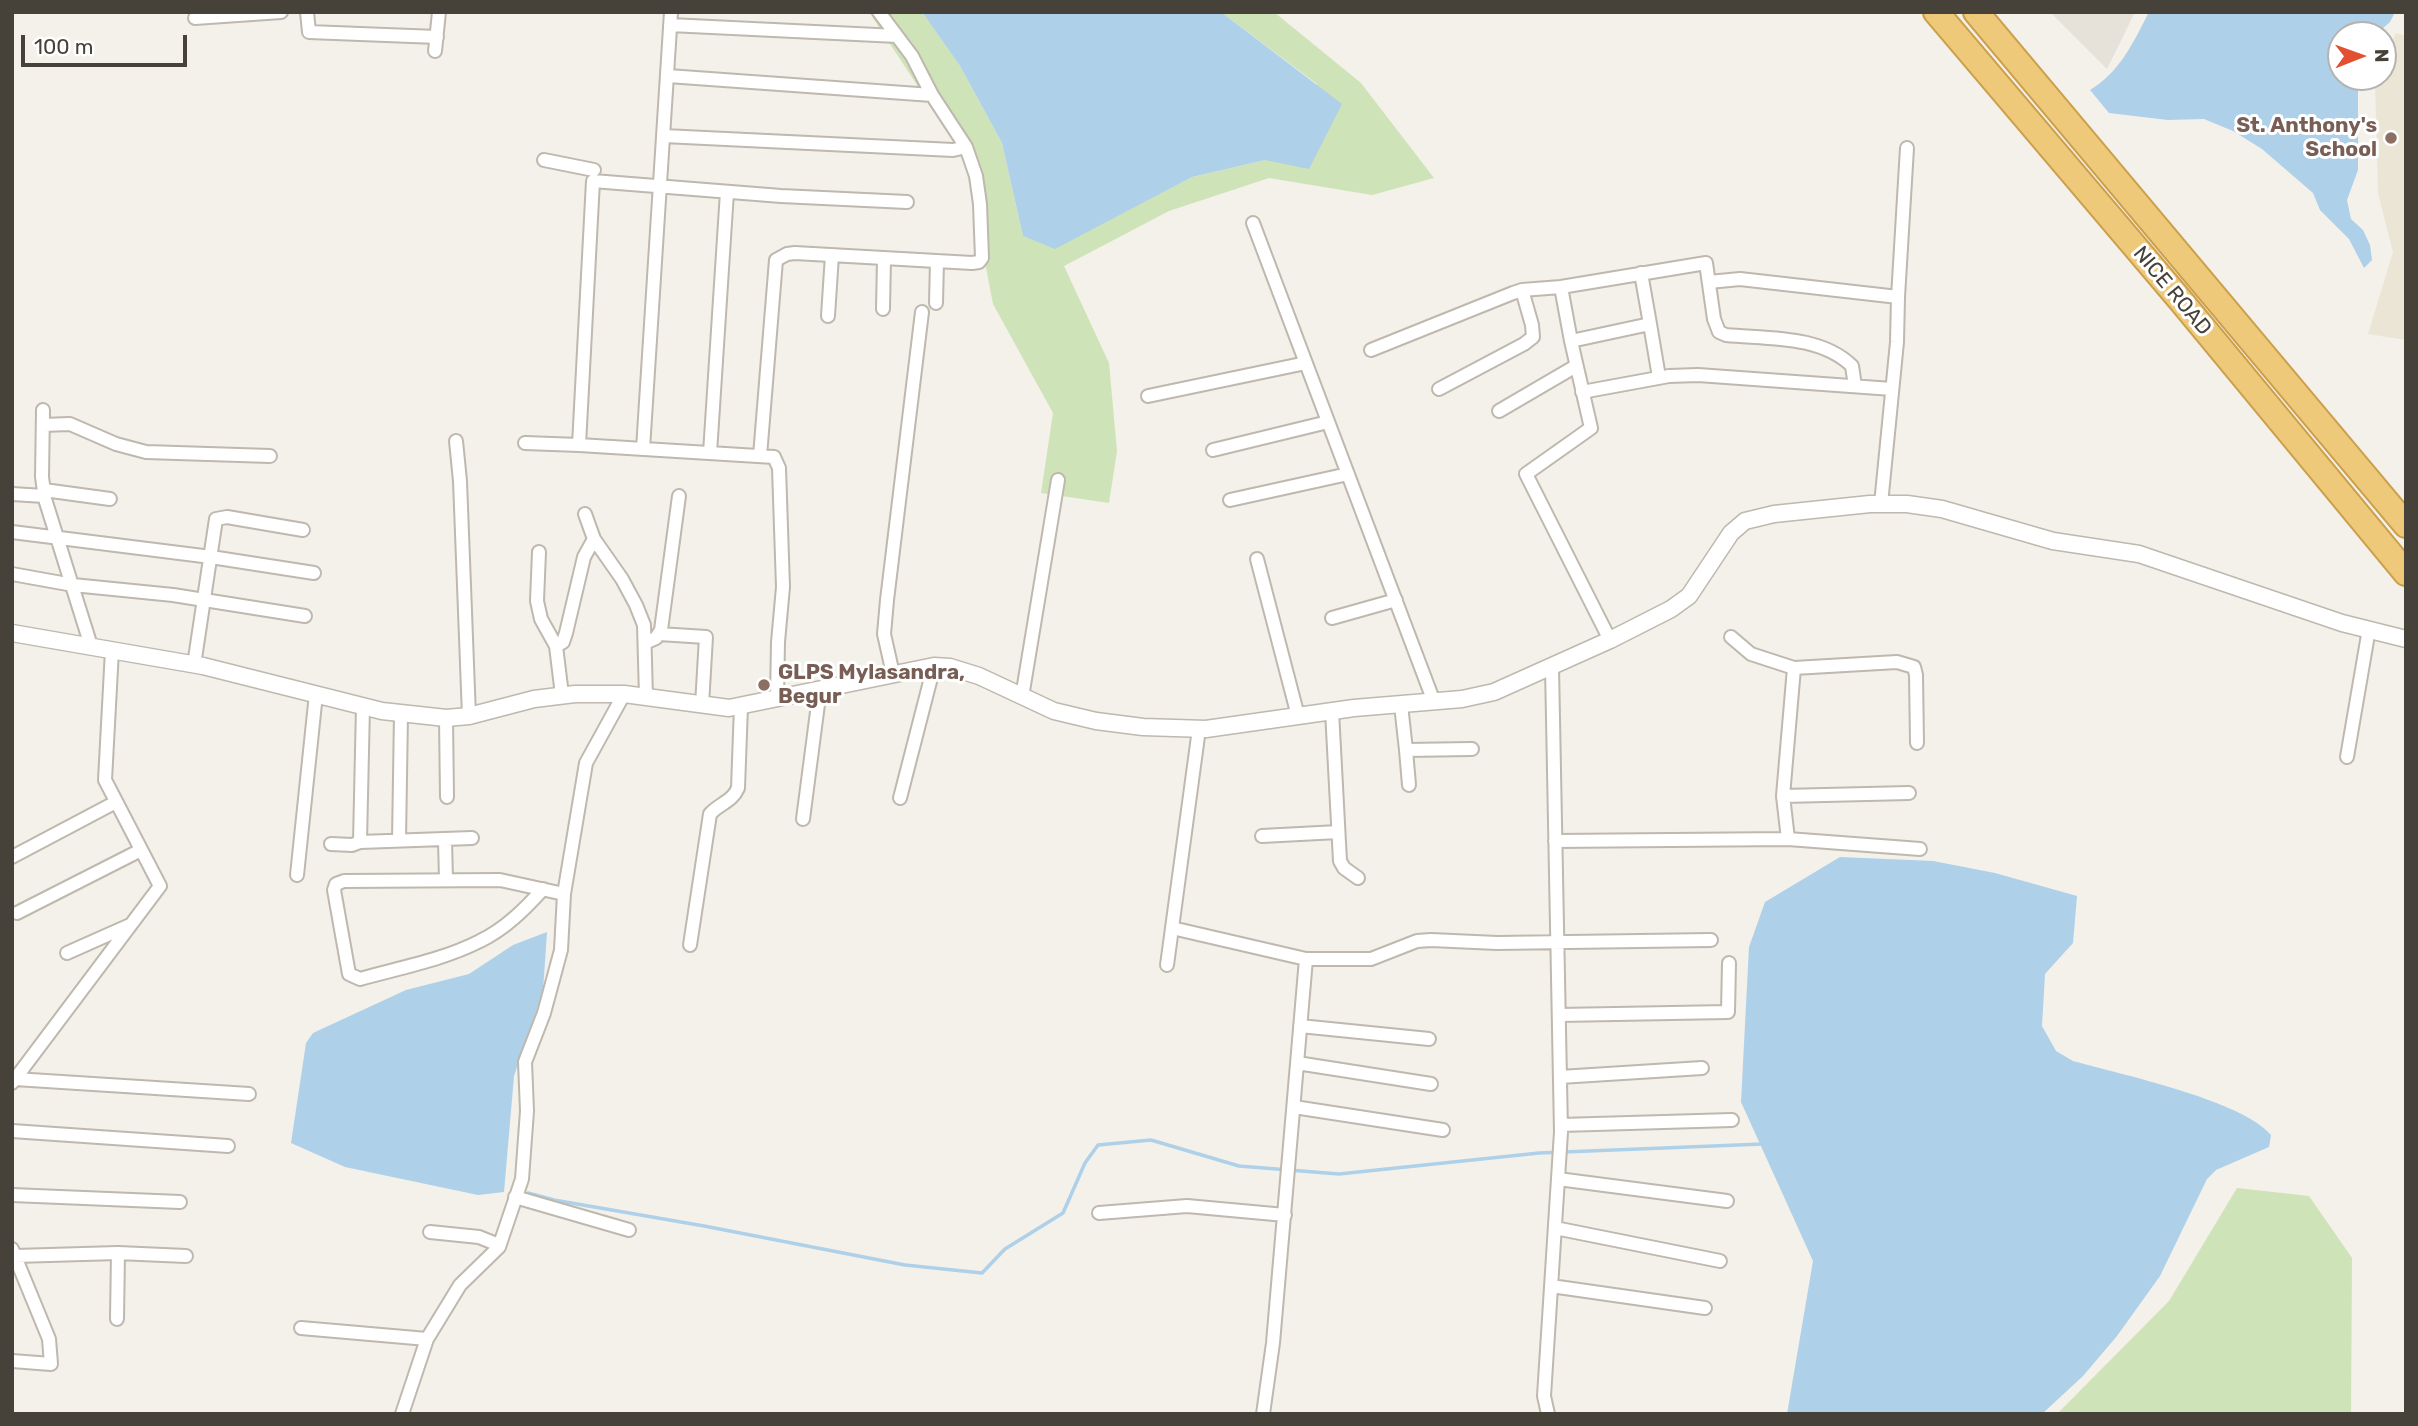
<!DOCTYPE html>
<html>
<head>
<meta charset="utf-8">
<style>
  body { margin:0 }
  #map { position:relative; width:2418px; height:1426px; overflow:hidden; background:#f3f1ea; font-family:Rubik,sans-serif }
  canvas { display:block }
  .frame { position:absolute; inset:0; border:14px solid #464139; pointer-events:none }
  .north { position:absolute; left:2327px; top:21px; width:70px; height:70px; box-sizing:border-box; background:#fff; border:2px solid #b5b3b0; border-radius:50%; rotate:89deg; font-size:19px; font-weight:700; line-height:28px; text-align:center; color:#464139 }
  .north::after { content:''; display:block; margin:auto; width:24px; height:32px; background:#e24f32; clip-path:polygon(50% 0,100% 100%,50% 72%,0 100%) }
  .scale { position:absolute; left:21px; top:35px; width:166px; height:32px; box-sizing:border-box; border:4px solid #464139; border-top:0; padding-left:9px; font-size:21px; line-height:24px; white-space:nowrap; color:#464139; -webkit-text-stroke:5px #fff; paint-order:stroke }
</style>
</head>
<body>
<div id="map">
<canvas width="2418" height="1426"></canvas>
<div class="frame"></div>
<div class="north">N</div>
<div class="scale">100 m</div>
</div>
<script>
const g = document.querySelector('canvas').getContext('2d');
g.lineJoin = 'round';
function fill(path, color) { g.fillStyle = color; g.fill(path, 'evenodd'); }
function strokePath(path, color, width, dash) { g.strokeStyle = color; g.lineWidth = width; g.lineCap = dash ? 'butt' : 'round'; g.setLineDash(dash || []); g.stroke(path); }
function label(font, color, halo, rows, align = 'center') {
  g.font = font + ' Rubik,sans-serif'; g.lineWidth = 6; g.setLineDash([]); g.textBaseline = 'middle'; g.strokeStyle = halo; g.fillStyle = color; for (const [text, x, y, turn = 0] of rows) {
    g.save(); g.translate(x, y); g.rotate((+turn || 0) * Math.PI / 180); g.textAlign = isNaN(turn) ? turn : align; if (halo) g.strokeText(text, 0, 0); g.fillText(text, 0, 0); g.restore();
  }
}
fill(new Path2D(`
  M2050 12H2135L2107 69Z`), '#e6e2d9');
fill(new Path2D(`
  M2396 33 2406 36V340L2368 334 2393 252 2378 194 2375 82 2377 77H2383V63Z`), '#ebe5d6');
fill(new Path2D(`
  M869 12H922L960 66 1002 143 1023 236 1055 248 1192 177 1265 160 1317 84 1221 12H1274L1361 83 1434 178 1372 195 1269 178 1169 211 1064 266 1109 363 1117 451 1109 503 1041 493 1053 413 993 304 965 158Z
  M2237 1188 2309 1196 2352 1258 2351 1414H2057L2169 1301Z`), '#cfe3b8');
fill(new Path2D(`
  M922 12H1221L1342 104 1309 169 1265 160 1192 177 1055 249 1023 236 1002 143 960 66Z
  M2149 12H2395L2390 22 2375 35H2341V77H2358V170L2347 200 2351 219 2363 230 2370 245 2372 260 2364 268 2349 239 2320 210 2313 193 2262 149 2233 131 2204 119 2168 120 2109 113 2090 90C2120 72 2133 43 2149 12Z
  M1840 857 1933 861 1995 873 2077 896 2073 943 2045 974 2042 1026 2056 1051 2073 1061C2119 1074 2242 1100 2271 1135L2269 1147 2216 1170 2207 1179 2160 1276 2117 1336 2083 1376 2042 1414H1787L1813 1261 1741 1102 1749 947 1765 902Z
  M547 932 543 991 514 1076 504 1192 478 1195 345 1167 291 1143 306 1043 313 1033 406 990 469 974 513 945Z`), '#aed0e9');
strokePath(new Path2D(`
  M528 1193 554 1200 704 1226 905 1265 982 1273 1005 1249 1063 1213 1085 1163 1098 1145 1151 1140 1239 1166 1339 1174 1539 1153 1763 1144`), '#aed0e9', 3.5);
const minor = new Path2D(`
  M307 12 309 32 437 37
  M195 18 281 12
  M670 25 897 36
  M435 51 439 12
  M668 76 932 95
  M664 136 953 150 966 147
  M544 160 594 170
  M1253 223 1434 702
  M1709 282 1740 279 1898 297
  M936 303 937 261
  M883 309 884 258
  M828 316 832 255
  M1650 324 1659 377
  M1571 341 1650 324 1641 273
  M1371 350 1513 293 1522 290 1561 287
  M1439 389 1524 344 1533 337 1532 325 1522 290
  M1582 392 1669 376 1698 375 1892 389
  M1148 396 1306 363
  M43 410 42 477 45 499 91 646
  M1499 411 1576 366
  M43 425 70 424 116 444 146 452 270 456
  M456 441 460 481 469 716
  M525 443 579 445
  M643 449 671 12
  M1213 450 1328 422
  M710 453 727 192
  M760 456 776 260 787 254 795 253 972 263 979 262 982 258 980 204 976 176 966 147 932 95 912 56 879 12
  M44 490 110 499
  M12 494 44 496
  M1230 500 1348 474
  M1881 504 1897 342 1898 297 1907 148
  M585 514 594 539 622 579 636 605 644 625 646 697
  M12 532 211 557 314 573
  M539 552 537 601 541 619 556 646 562 695
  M1257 559 1298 716
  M12 574 73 585 173 595 305 616
  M1332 618 1396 600
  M659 634 706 637 702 705
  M1731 637 1751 654 1794 668 1897 662 1914 667 1916 675 1917 743
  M1610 640 1526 474 1591 428 1571 341 1561 287 1706 263 1714 319 1719 332 1726 335C1768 339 1820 335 1852 366L1855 386
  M645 643 656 638 661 630 679 496
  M556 646 563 642 566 633 584 557 594 539
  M194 665 216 519 227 517 303 530
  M893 674 884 634 887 600 922 312
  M1022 697 1058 480
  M777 698 778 642 783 587 779 468 774 457 579 445 593 181 781 196 907 202
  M1401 705 1406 750 1472 749
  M1332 711 1340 861 1344 868 1358 878
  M446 718 447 797
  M1406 750 1409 785
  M2347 757 2369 629
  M1909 793 1783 796 1788 839 1920 849
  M1783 796 1794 668
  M900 798 934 666
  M803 819 820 689
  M1262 836 1338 832
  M399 840 401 714
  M445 840 446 880
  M1555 841 1788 839
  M360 842 363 706
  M331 844 352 845 360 842 472 838
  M12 857 116 802
  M297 875 316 694
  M543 889C525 909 505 929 480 941 443 960 399 968 360 979L349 974 334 890 336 884 344 881 500 880 564 894
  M17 913 141 850
  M1172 928 1306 959H1371L1417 941 1431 940 1497 943 1711 940
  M690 945 710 814C720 803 732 802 738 788L741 706
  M67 953 130 925
  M1167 965 1199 729
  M1559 1015 1728 1012 1729 963
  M1300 1026 1429 1039
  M1297 1063 1431 1084
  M1560 1077 1702 1068
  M15 1079 249 1094
  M12 1083 160 886 105 780 112 650
  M1294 1107 1443 1130
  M1561 1125 1732 1120
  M12 1131 228 1146
  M1558 1179 1727 1201
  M12 1195 180 1202
  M515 1197 629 1230
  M1099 1213 1187 1206 1285 1215
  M1555 1228 1720 1261
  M430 1232 479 1237 499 1245
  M15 1256 118 1253 186 1256
  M1551 1286 1705 1308
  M117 1319 118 1253
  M301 1328 427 1339
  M12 1361 51 1364 49 1339 12 1249
  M402 1414 427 1339 460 1285 499 1247 522 1179 527 1111 525 1062 544 1013 561 950 564 894 586 763 624 694
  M1263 1414 1273 1343 1306 959
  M1548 1414 1544 1396 1561 1132 1552 667`);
const tertiary = new Path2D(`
  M12 633 203 666 382 711 446 718 469 716 534 699 575 694H624L729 708 934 666 950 667 979 676 1054 711 1096 721 1143 727 1206 729 1354 708 1462 699 1494 692 1610 640 1671 609 1689 596 1731 533 1745 521 1774 514 1870 504H1907L1942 509 2053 541 2139 554 2342 623 2406 639`);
const motorway = new Path2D(`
  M1936 12 2182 302 2406 573
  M1976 12 2406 525`);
strokePath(minor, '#beb8ae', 16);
strokePath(tertiary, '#beb8ae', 19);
strokePath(motorway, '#cc9f4b', 28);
strokePath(minor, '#fff', 12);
strokePath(tertiary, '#fff', 16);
strokePath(motorway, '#eec97a', 24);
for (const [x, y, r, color] of [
  [2391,138,7,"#8d6e63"],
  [764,685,7,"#8d6e63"]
]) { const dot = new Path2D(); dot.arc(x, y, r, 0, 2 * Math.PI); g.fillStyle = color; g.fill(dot); strokePath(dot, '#fff', 2.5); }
label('bold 21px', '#785e54', '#fff', [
  ["St. Anthony's",2377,126],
  ["School",2377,150],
  ["GLPS Mylasandra,",778,673,"left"],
  ["Begur",778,697,"left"]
], 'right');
label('21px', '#464139', '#fff', [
  ["NICE ROAD",2172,291,50]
]);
</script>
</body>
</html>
